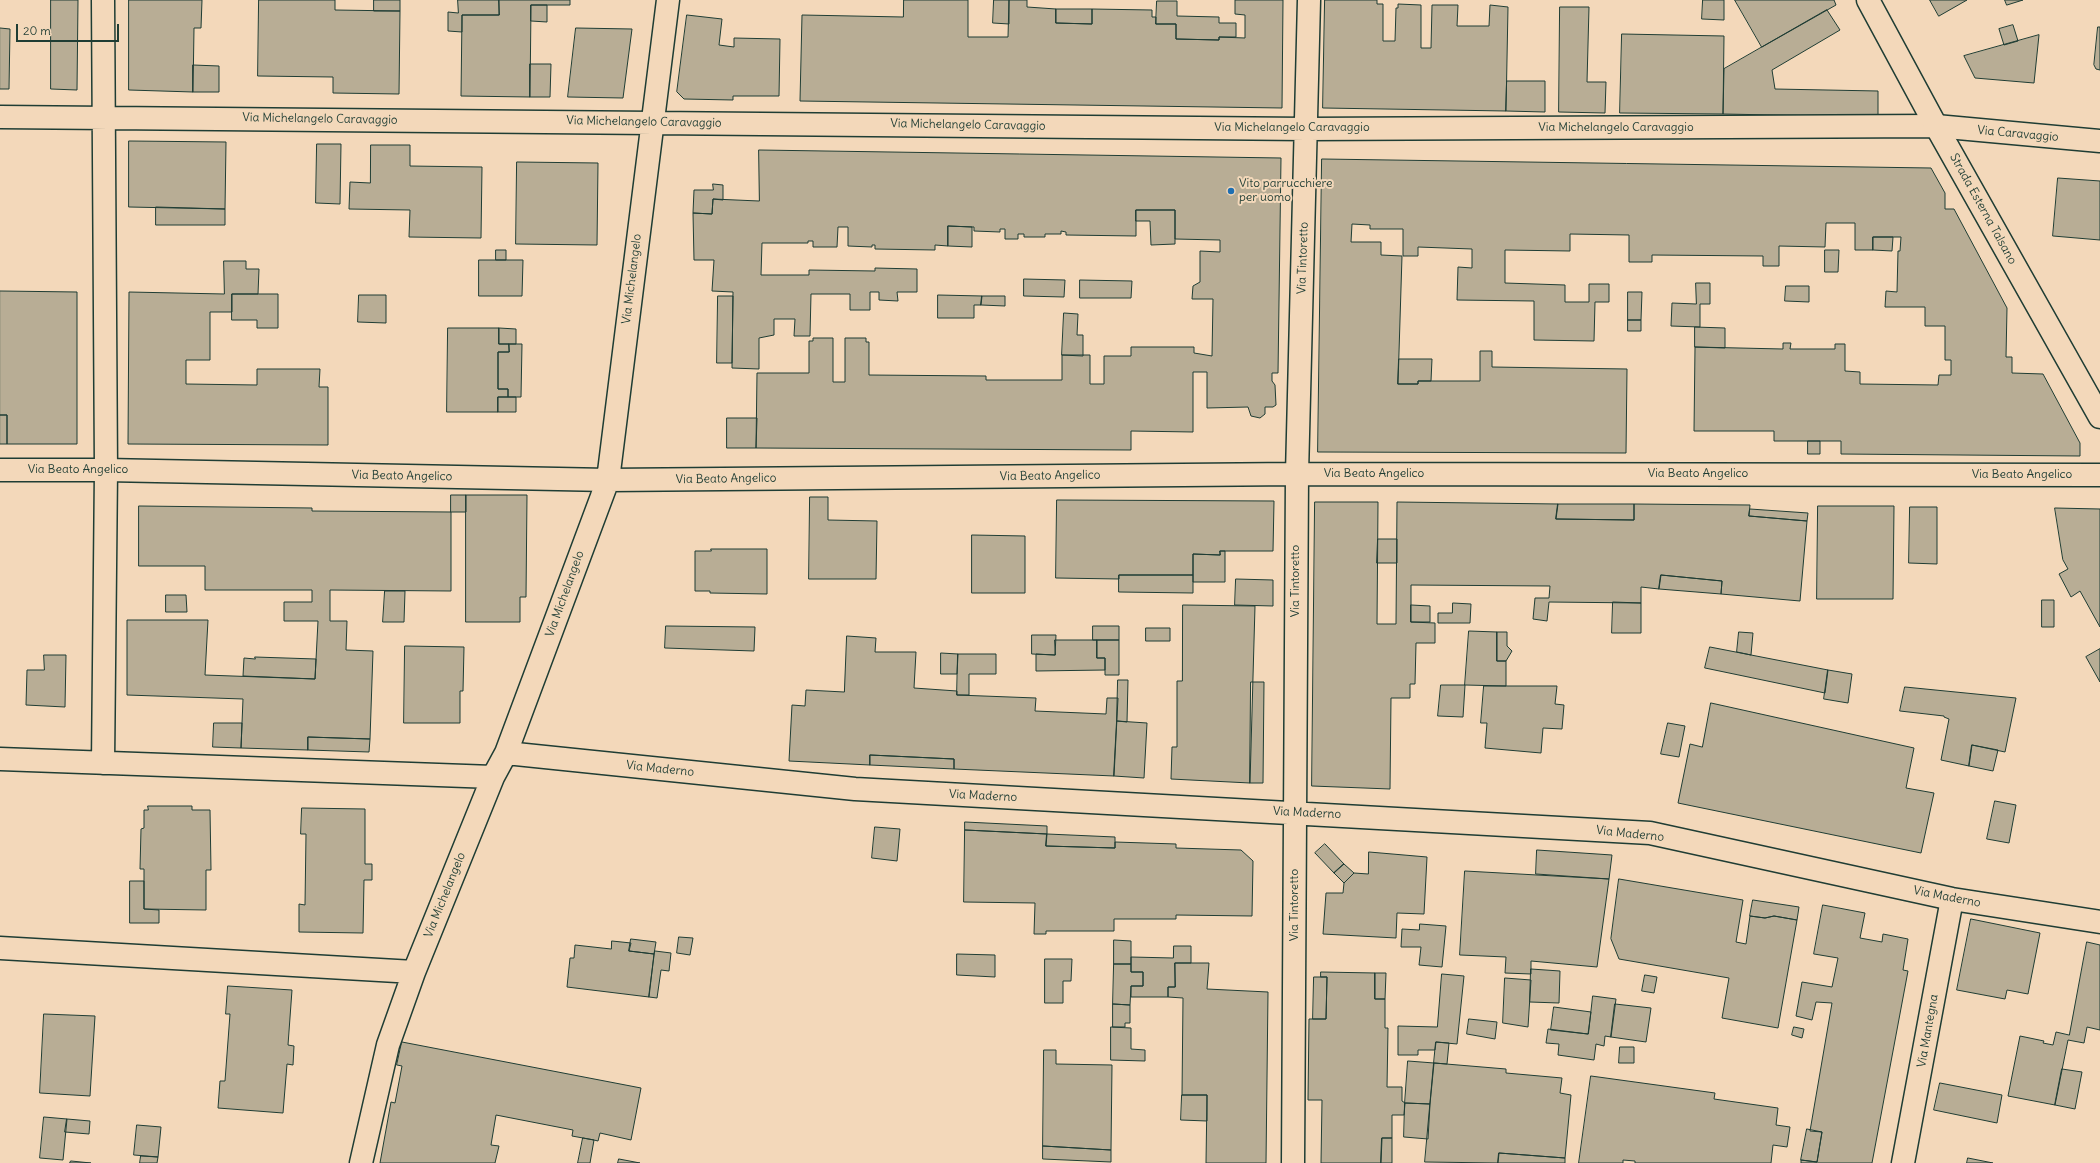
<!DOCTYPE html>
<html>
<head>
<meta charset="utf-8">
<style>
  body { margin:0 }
  #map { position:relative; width:2100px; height:1163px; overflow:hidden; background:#f3d8ba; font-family:Delius,sans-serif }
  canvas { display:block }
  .scale { position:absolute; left:16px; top:24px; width:103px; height:18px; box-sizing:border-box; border:2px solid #1f3d34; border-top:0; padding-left:5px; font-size:12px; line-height:14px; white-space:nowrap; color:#1f3d34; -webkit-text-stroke:3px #f3d8ba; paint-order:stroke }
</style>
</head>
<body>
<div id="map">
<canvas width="2100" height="1163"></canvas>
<div class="scale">20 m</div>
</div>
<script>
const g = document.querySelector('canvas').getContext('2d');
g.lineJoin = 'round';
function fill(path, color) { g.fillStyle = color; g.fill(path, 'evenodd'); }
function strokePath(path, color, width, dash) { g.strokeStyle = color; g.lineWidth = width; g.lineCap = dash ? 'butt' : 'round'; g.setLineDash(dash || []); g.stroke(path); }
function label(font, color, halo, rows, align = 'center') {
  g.font = font + ' Delius,sans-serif'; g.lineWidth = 4; g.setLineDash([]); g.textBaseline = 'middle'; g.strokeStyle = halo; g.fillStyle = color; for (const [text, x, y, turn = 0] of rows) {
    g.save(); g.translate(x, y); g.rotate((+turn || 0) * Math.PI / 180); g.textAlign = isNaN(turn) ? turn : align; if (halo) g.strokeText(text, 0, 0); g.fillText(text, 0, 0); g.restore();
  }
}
const building = new Path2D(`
  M51 0H78L77 90 51 89Z
  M129 0H202L201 28H194L193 92 129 90Z
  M259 0H335V10L400 11 399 94 333 93V77L258 76Z
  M374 0H400V11H374Z
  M458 0H499V15H462V32L448 31V12L458 13Z
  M499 0H570V5H531L530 97 461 96 462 15H499Z
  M904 0H968V37H1008L1009 0H1027V7L1056 9V23L1092 24V9L1152 10V17H1156V24H1176V39L1219 40V37L1245 38V15L1235 14V0H1283L1282 108 800 101 802 15 903 17Z
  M994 0H1009V24L993 23Z
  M1325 0H1377V4H1383V41H1395L1396 8H1398V4L1421 5V48H1431L1432 5H1458L1457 26H1489L1490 5 1508 7 1506 111 1323 108Z
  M1703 0H1724V20L1702 19Z
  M1735 0H1834L1836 5 1762 47Z
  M1930 0H1967L1939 16Z
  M2005 0H2023L2007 5Z
  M1157 1H1177V16L1219 17V23H1236V37H1219V40L1176 39V24H1156Z
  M531 5H547V22L531 21Z
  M1560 7H1589L1587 82H1606L1605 113 1559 112Z
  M1056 9H1092V24L1056 23Z
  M1827 10 1840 30 1772 70 1775 89 1878 91V117L1723 114 1724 69Z
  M687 15 722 19 719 45 734 47V38L780 39 779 96H733V100L684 99 677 92Z
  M2013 25 2018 41 2004 45 1999 29Z
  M2098 27H2100V70L2096 69 2094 65Z
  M0 28 10 29 9 89H0Z
  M576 28 632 29 623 98 568 97Z
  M1622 34 1724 36 1723 114 1620 113Z
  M2039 35 2034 83 1975 78 1964 56Z
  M530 64H551L550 97H530Z
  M193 65 219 66V92H193Z
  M1507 81H1545V112L1506 111Z
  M129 141 226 142 225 209 129 207Z
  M317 144H341L340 204 316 203Z
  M371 145H410V166L482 167 481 238 409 237 410 210 349 209 350 182 370 183Z
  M759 150 1281 158 1278 373H1272V381L1275 385 1276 405 1273 407H1265V414L1260 418 1251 416 1248 407 1207 408V372H1193V432L1131 431V450L756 448 757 373H809V341H813V338H833V382H845V338H866V342H869V375L986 376V380H1062V355H1090V384H1104V356H1131V347H1194V353L1212 356 1213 299H1192L1193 286 1200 282V251L1220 252V240L1175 239V210H1136V236L1066 235V232L1061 231V234H1045V237H1024V234H1018V239H1005V229H1000V232L974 231V227L948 226V246L935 245V250L875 249V245H872V247L848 246V227H838L837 247H813V241H808V243H762L761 275H809V270L875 271V268L917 269V292H897L898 301 879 300V292H870V310H850V294H811L810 336H794L795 319H774V335L759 338V369L732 368 733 292 712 291 714 260H694L693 213 712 214 713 199 759 201Z
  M1322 159 1931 168 1945 193V209H1954L2007 308 2006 357H2012V373L2043 374 2080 443V456L1841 454V441H1774V431H1694L1695 347 1783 349V343H1791L1790 349H1835V344H1845V371L1860 372V384L1938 385 1939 375H1951V360H1945V326H1925V307H1885L1886 291 1897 292 1898 251H1900L1901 237H1873V250H1855V223H1826L1825 247 1779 246V266H1763V256L1652 255V262H1629V235L1570 234V251L1505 250V283L1565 285V302H1589V284H1609V302H1595L1594 341 1534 340V301L1457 300 1458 267 1472 268V249L1418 247V256H1403V229H1370V225L1352 224 1351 242H1381V255L1402 256 1398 384H1418V381H1480V351H1492V367L1627 369 1626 453 1318 452Z
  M517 162 598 163 597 245 516 244Z
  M2058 178 2100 181V240L2053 236Z
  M713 184 723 185V200L713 199 712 214 693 213 694 190H713Z
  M156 207 225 209V225H156Z
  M1136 210H1175V244L1151 245 1150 221H1136Z
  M948 226 972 227V247L948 246Z
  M1873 237H1893L1892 251 1873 250Z
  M496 250H506V260H496Z
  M1825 250H1839L1838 272H1825Z
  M479 260H523L522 296H479Z
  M224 261H246V269H259L258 294H232V312H210V360H186V384L257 385V369H320L319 387H328V445L128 444 129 292 224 294Z
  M1024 279 1065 280 1064 297 1024 296Z
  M1080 280 1132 281 1131 298H1080Z
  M1696 283H1710V304H1700V327L1671 326 1672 303 1696 304Z
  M1786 286H1809V302L1785 301Z
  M0 291 77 292V444H7V415H0Z
  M1628 292H1642L1641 320H1628Z
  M232 294H278V328H257V320H232Z
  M359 295H386V323L358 322Z
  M938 295 982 296 981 305H974V318H938Z
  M718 296H733L732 363H717Z
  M982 296H1005V306L981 305Z
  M1064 313 1078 314 1077 335H1083V356L1062 355Z
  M1628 320H1641V331H1628Z
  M1695 327 1725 328V348L1695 347Z
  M448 328H499V344H509V352H498V389H508V397H498V412H447Z
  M499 328 516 329V344H499Z
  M509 344H522L521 397H508V389H498V352H509Z
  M1399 359H1432L1431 381H1418V384H1398Z
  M498 397H516V412H498Z
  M0 415H7V444H0Z
  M727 418H757L756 448H727Z
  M1808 441H1820V454H1808Z
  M451 495H466V512H451Z
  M466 495H527L526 597H520V622H466Z
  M810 497H828V520L877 521 876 579H809Z
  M1057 500 1274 501 1273 551H1220V555L1193 554V575H1119V579L1056 578Z
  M1315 502H1378L1377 624H1396L1397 502 1558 504 1556 519 1634 520V504L1750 505 1749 516 1807 521 1800 601 1721 594 1722 581 1661 575 1659 589 1641 587V603L1549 602 1547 621 1533 619 1535 598H1549L1550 586 1411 585V622L1435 623V643H1416L1415 684H1410V698H1391L1390 789 1312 786Z
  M1558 504H1634V520L1556 519Z
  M139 506 312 508V511L451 512V591L330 590V621H347L346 650 373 651 370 739 308 737V750L241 748 243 699 127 695V620H208L205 675 315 679 318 621H284V602H312V590H205V566H139Z
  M1818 506H1894L1893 599H1817Z
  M1910 507H1937V564L1909 563Z
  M2055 508 2100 509V627L2080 591 2071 597 2059 574 2068 569 2063 560Z
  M1750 509 1808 513 1807 521 1749 516Z
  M972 535 1025 536V593H972Z
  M1378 539H1397V563H1377Z
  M711 549H767V594L710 593V591H695V551H711Z
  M1220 551H1225V582H1193V554L1220 555Z
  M1119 575H1193V593L1119 592Z
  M1661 575 1722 581 1721 594 1659 589Z
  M1236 579 1273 580V606L1235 605Z
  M385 591H405L404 622H383Z
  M166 595H186L187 612H166Z
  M2042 600H2054V627H2042Z
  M1613 602 1641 603V633H1612Z
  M1453 603 1471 604 1470 623H1438V613H1452Z
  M1183 605 1255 606 1250 783 1171 779 1172 747H1177V681H1182Z
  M1411 605 1430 606V622H1411Z
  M666 626 755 627 754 651 665 648Z
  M1093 626H1119V640H1093Z
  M1146 628H1170V641H1146Z
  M1469 631 1497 632V661H1506V686L1465 685Z
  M1497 632H1507V646L1512 651 1506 661H1497Z
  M1739 632 1753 633 1751 655 1737 652Z
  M1032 635H1056L1055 655 1032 654Z
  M847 636 876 638 875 652H916L914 688 957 691V695L1036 698 1035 711 1106 714 1107 698H1118L1114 776 954 769V759L870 755V765L789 761 792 705 805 706 806 690 844 692Z
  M1055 640H1097V658H1105V670L1036 671V654L1055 655Z
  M1097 640H1119V675H1105V658H1097Z
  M405 646 464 647 463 691H460V723H404Z
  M1710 647 1828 670 1825 693 1705 668Z
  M2100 649V682L2086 657Z
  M941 653 958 654 957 674H941Z
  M958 654H996V674H969V695H957Z
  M44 655H66L65 707 26 705 27 670H44Z
  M255 657 316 659 315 679 243 676 244 658 255 659Z
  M1828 670 1852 674 1848 703 1824 699Z
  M1118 680H1128L1127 722 1117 721Z
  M1251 682H1264L1263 783H1250Z
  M1441 685H1465L1463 717 1438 716Z
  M1484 686H1557L1555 704 1564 705 1562 729 1543 728 1541 753 1485 748 1487 723H1481Z
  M1905 687 2016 698 2005 752 1972 745 1969 766 1941 760 1949 719 1944 717V716L1900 711Z
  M1711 703 1914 748 1906 788 1934 793 1921 853 1678 803 1690 744 1702 747Z
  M1117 721 1147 723 1144 778 1114 776Z
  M214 723H242L241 748 213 747Z
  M1668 723 1685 726 1679 757 1661 754Z
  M308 737 370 739 369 752 308 750Z
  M1972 745 1998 750 1993 771 1969 766Z
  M870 755 954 759V769L870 765Z
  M1995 801 2016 805 2009 843 1987 839Z
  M148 806H192V810H210L211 870H206V910L144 909V869H140L141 829 144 828V810H148Z
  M302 808 365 809V864H372V880H364L363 933 299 932V904L305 905 306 834H301Z
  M965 822 1047 826V834L965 830Z
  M875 827 900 829 897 861 872 858Z
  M965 830 1047 834 1046 846 1115 848V842L1176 844V848L1241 850 1253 861 1252 916 1176 915V919H1114V931H1046V934H1034L1035 903 964 902Z
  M1047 834 1115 837V848L1046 846Z
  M1325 844 1344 864 1334 873 1315 853Z
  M1537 850 1612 855 1609 879 1536 874Z
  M1369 852 1427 857 1424 914 1397 913 1396 938 1323 934 1326 893H1343L1344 883 1354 873 1368 874Z
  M1344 864 1354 873 1344 883 1334 873Z
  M1465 871 1609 879 1597 967 1531 961V974L1505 973 1506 957 1460 955Z
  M1619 879 1743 900 1736 942 1746 944 1750 916 1765 918 1774 916 1797 920 1778 1028 1722 1018 1729 978 1619 959 1611 939Z
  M130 881H144V909L159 910V923H130Z
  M1753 900 1799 907 1797 920 1774 916 1765 918 1750 916Z
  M1823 905 1865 913 1860 938 1882 942 1883 934 1908 939 1903 970 1908 971 1872 1163H1801V1160L1817 1162 1822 1132 1810 1131 1832 1003 1816 1002 1812 1020 1796 1016 1802 982 1832 987 1838 958 1814 954Z
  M1971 919 2040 933 2028 994 2007 990 2005 999 1957 990Z
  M1420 924 1446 926 1442 967 1419 965 1421 947H1401L1402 929 1419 930Z
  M679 937 693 938 690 955 677 953Z
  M631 939 656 942 654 954 629 951Z
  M1114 940 1131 941V964H1114Z
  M612 941 631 943 629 951 654 954 649 997 567 987 570 958H574L575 945 611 949Z
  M2087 942 2100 945V1030L2087 1027 2084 1043 2068 1040 2055 1105 2008 1096 2020 1036 2044 1041 2043 1043 2053 1045 2056 1032 2069 1035Z
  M1174 946H1191V963H1175V987H1168V997H1131V986H1143V972H1131V957L1173 958Z
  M655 951 671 953 669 971 661 970 657 998 649 997Z
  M957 954 995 955V977L957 975Z
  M1045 959H1072L1071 981H1063V1003H1045Z
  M1175 963H1209L1207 989 1268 992 1266 1163H1206L1207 1095H1182L1183 998 1168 997V987H1175Z
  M1114 964H1131V972H1143V986H1131L1130 1005 1113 1004Z
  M1531 969 1560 971 1559 1003 1530 1002Z
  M1321 972 1375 973V999H1385V1028H1388L1387 1087H1402V1101L1405 1103 1404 1115H1392V1138H1382L1381 1163H1321L1322 1100H1308L1309 1019H1326L1327 977H1321Z
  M1375 973H1386L1385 999H1375Z
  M1442 974 1464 976 1457 1044 1436 1042 1435 1050H1418V1055H1398V1026L1437 1027Z
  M1645 975 1657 977 1654 993 1642 991Z
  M1314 977H1327L1326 1019H1313Z
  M1505 978 1531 980 1528 1027 1503 1023Z
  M228 986 292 990 288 1045 294 1046 293 1065 287 1064 283 1113 218 1108 220 1081H225L230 1014H226Z
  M1593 996 1616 999 1611 1037 1605 1036 1604 1046 1596 1044 1594 1060 1558 1055 1559 1044 1546 1043 1548 1029 1588 1034Z
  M1113 1004 1130 1005V1023H1125V1027H1113Z
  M1615 1004 1651 1008 1646 1042 1611 1037Z
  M1554 1007 1591 1012 1588 1034 1551 1030Z
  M44 1014 95 1016 90 1096 40 1093Z
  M1469 1019 1497 1022 1495 1039 1467 1034Z
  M1111 1027 1131 1028V1049L1145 1050V1061L1111 1060Z
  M1794 1027 1804 1029 1802 1038 1792 1035Z
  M402 1042 641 1088 631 1140 600 1133 598 1141 594 1140 572 1136 573 1130 496 1115 491 1145 499 1146 495 1163H380L391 1102 395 1103 402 1066 397 1065Z
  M1436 1042 1449 1043 1447 1064 1434 1063Z
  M1620 1047H1634V1063H1619Z
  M1044 1050H1056V1064L1112 1065 1111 1150 1043 1146Z
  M1408 1061 1434 1063 1430 1104 1405 1103Z
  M1434 1063 1506 1069V1073L1562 1078 1560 1093 1571 1095 1565 1158 1499 1153 1498 1163 1425 1162Z
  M2062 1069 2082 1072 2075 1109 2055 1105Z
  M1591 1076 1715 1093 1714 1099 1778 1108 1776 1125 1790 1127 1787 1147 1773 1145 1771 1163H1635V1161L1623 1160V1163H1579Z
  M1940 1083 2002 1095 1997 1123 1934 1110Z
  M1182 1095H1207V1121L1181 1120Z
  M1405 1103 1430 1104 1428 1139 1404 1137Z
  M44 1117 67 1119 63 1160 40 1158Z
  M67 1119 90 1121 89 1134 65 1132Z
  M137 1125 161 1127 158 1157 134 1155Z
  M1807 1129 1822 1132 1817 1162 1801 1160Z
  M583 1138 594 1140 590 1163H578Z
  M1382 1138H1392V1163H1381Z
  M1043 1146 1111 1150V1162L1043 1159Z
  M1499 1153 1565 1158V1163H1498Z
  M141 1156 158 1157 157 1163H140Z
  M1968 1158 1993 1163H1967Z
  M619 1159 640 1163H618Z
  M71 1161 91 1163H70Z`);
fill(building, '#b8ad95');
strokePath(building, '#1f3d34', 1);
const minor = new Path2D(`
  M103 0 106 470 103 763
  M0 117 1306 129 1936 126 2100 141
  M0 470H106L608 480 1297 474 2100 475
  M506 753 855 789 1650 833 1952 899 2100 922
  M0 759 493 777
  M0 948 414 972
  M361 1163 388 1045 414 972 493 777 506 753 608 480 668 0
  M1293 1163 1297 474 1309 0
  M1903 1163 1952 899`);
const tertiary = new Path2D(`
  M1868 0 1936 126 2100 417`);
strokePath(minor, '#1f3d34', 25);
strokePath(tertiary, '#1f3d34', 25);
strokePath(minor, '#f3d8ba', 22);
strokePath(tertiary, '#f3d8ba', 22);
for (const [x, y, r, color] of [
  [1231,191,4,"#1f6fb2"]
]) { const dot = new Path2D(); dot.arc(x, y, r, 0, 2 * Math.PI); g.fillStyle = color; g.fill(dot); strokePath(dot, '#f3d8ba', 1.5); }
label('12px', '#1f3d34', '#f3d8ba', [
  ["Via Michelangelo Caravaggio",320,119,1],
  ["Via Michelangelo Caravaggio",644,122,1],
  ["Via Michelangelo Caravaggio",968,125,1],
  ["Via Michelangelo Caravaggio",1292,128],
  ["Via Michelangelo Caravaggio",1616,128],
  ["Via Caravaggio",2018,134,5],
  ["Strada Esterna Talsano",1983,209,61],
  ["Via Tintoretto",1303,258,-88],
  ["Via Michelangelo",632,279,-83],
  ["Via Beato Angelico",78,470],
  ["Via Beato Angelico",1374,474],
  ["Via Beato Angelico",1698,474],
  ["Via Beato Angelico",2022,475],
  ["Via Beato Angelico",402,476,1],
  ["Via Beato Angelico",1050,476,-1],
  ["Via Beato Angelico",726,479,-1],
  ["Via Tintoretto",1296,581,-90],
  ["Via Michelangelo",565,594,-70],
  ["Via Maderno",660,769,6],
  ["Via Maderno",983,796,3],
  ["Via Maderno",1307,813,3],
  ["Via Maderno",1630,834,6],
  ["Via Michelangelo",445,895,-68],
  ["Via Maderno",1947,897,11],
  ["Via Tintoretto",1295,905,-90],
  ["Via Mantegna",1928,1031,-80]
]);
label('12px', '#1f3d34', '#f3d8ba', [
  ["Vito parrucchiere",1239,184],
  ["per uomo",1239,198]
], 'left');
</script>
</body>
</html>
